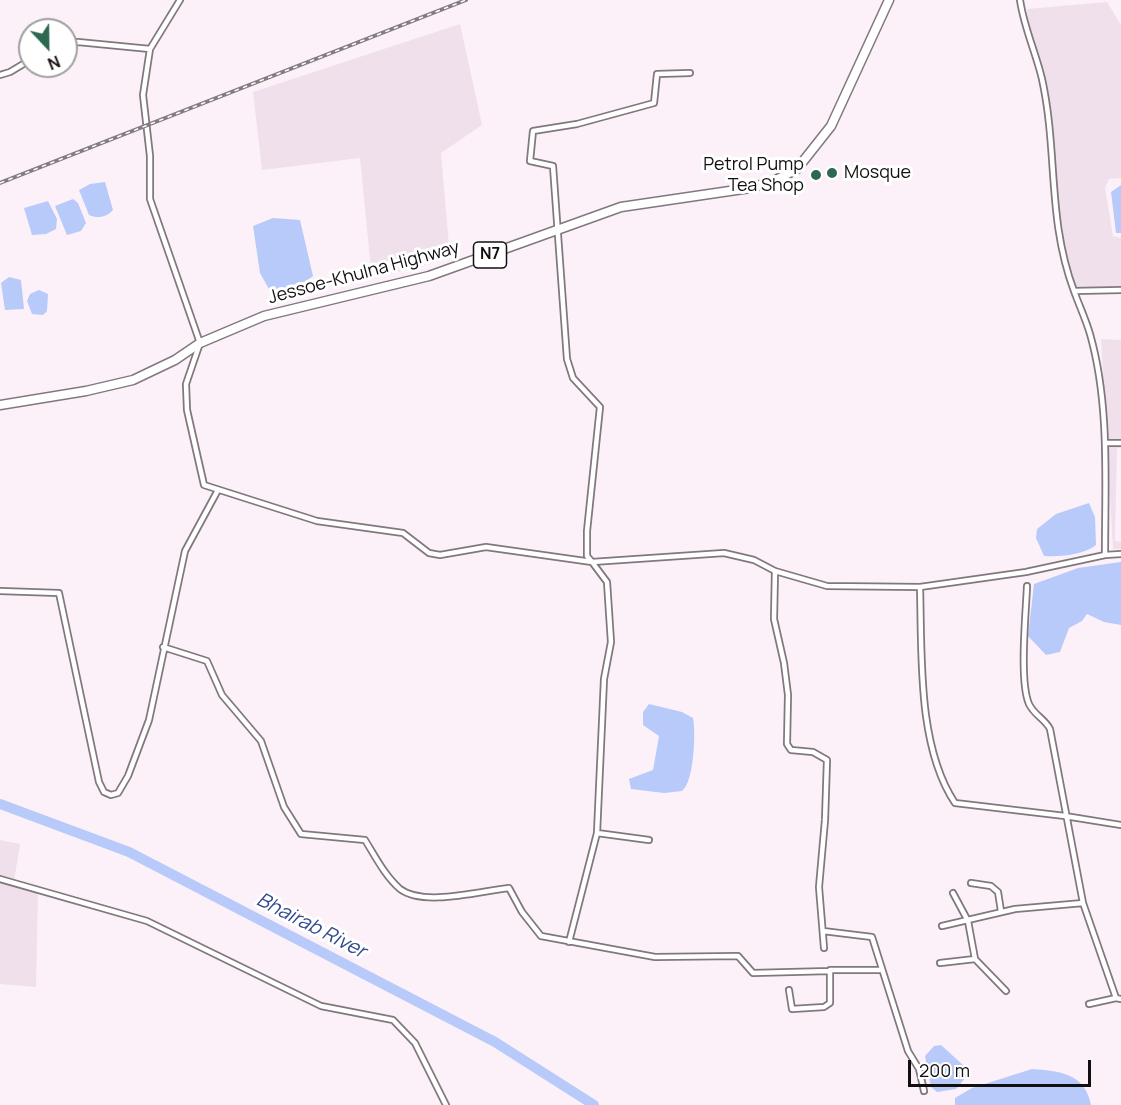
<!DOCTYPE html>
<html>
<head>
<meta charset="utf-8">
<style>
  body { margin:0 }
  #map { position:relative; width:1121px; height:1105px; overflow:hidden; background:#fcf1f9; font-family:Manrope,sans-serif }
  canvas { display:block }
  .north { position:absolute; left:18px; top:18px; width:60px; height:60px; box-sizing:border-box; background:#fff; border:2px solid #a09fa0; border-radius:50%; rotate:158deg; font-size:16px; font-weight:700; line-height:24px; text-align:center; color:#120f11 }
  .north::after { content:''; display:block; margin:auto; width:21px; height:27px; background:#2e6850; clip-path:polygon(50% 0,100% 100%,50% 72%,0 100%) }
  .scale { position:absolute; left:908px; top:1060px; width:183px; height:27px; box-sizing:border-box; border:3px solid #120f11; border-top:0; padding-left:8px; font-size:18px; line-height:21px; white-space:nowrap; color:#120f11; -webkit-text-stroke:4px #fff; paint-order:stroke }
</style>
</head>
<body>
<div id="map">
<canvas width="1121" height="1105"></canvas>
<div class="north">N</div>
<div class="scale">200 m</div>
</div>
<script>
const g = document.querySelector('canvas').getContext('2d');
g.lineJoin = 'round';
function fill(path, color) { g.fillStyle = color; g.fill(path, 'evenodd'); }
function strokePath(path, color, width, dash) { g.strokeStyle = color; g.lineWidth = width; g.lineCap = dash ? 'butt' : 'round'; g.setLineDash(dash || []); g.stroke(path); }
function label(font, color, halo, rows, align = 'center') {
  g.font = font + ' Manrope,sans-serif'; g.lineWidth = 6; g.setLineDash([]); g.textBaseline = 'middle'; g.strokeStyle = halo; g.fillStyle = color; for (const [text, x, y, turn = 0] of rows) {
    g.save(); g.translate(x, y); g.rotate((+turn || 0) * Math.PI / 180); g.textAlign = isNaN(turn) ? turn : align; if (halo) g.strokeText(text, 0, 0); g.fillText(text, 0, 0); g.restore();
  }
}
fill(new Path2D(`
  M1107 2 1121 25V178L1109 179 1105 188 1113 236 1121 238V287L1077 289 1066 260 1053 172V140L1045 77 1032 46 1027 9Z
  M460 24 482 125 441 153 450 258 372 279 360 158 262 170 253 92Z
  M1101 339 1121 340V448H1117L1115 541 1121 542V549H1113Z
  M0 840 20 844 14 881 38 890 36 987 0 984Z`), '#f0e0ec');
fill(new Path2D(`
  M105 182 113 210C107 217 98 219 89 215L79 190 90 184Z
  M1121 185V233H1116L1111 192Z
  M73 199 78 203 86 223 81 231 67 235 55 206Z
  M48 201 57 219 56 229 46 234 32 235 24 208Z
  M273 218 300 220 313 276C298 288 289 291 270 291L260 273 253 226Z
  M9 277 21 280 24 309 5 310 1 283Z
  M39 290 48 294 47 311 43 315 32 314 27 301 30 294Z
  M1089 503 1095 517 1096 545C1084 555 1059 557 1044 556L1036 538 1037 529 1056 514Z
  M1121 562V625L1104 622 1087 614 1082 621 1069 628 1060 652 1046 655 1028 636 1034 584 1078 568Z
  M649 704 682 712 693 718C696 733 694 782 682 791L664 793 631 789 629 779 653 770 659 736 643 725V712Z
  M941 1045 963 1065 966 1077 956 1089 937 1092 931 1087 925 1056 934 1046Z
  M1032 1069C1059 1071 1085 1073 1091 1105H955V1098L972 1088Z`), '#b7caf9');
strokePath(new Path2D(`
  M0 804 129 852 495 1042 594 1105`), '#b7caf9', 10);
const minor = new Path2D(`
  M180 0 150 49 143 95 150 156V199L200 343 186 384 187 410 204 485 317 521 403 533 429 553 440 555 486 547 592 562 607 582 611 642 604 679 597 833 569 942
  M1020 0C1024 28 1036 53 1042 79 1058 152 1047 219 1074 291L1121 290
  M66 45 78 42 150 49
  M690 73 657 74 654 103 577 124 533 131 530 161 553 166 567 359 573 378 600 407 587 531V556L592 562 724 553 754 560 775 571 827 586 920 587C922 654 917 746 955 803L1065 816 1121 825
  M0 75 10 72 30 60
  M1074 291C1079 305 1086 320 1090 334 1110 404 1105 483 1105 555
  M1106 443H1121
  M775 571 774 619 784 663 788 695 787 744 791 750 813 752 827 760 825 820 819 887 824 948
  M1027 586C1026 613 1019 681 1029 704 1034 715 1045 719 1050 729L1083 903 1116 998
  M920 587 1026 572 1105 555 1121 554
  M0 591 59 593 99 782 104 792 111 795 118 793 128 776 149 720 185 551 218 490
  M163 647 207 661 222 695 261 741 284 807 301 834 365 840C375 856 385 876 400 889 424 907 480 891 509 888L522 912 541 936 655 957 738 956 753 973 830 971
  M597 833 649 840
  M0 879 147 921 321 1006 393 1020 415 1043 446 1105
  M971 883 991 886 998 892 1001 911
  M953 893 968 921 975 959
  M942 926 1015 909 1083 903
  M823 931 872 937 908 1051 919 1069 924 1091
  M940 963 975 959 1006 991
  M789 990 792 1009 824 1007 830 1003V970H882
  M1089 1004 1116 998 1121 999`);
const trunk = new Path2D(`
  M0 405 86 391 133 380 175 360 200 343 264 316 429 276 621 207 750 188 774 181 797 169 831 126 889 0`);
strokePath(minor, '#81787e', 8);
strokePath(trunk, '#81787e', 11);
strokePath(minor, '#fff', 4.5);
strokePath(trunk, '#fff', 8);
const rail = new Path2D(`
  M0 183 466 0`);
strokePath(rail, '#837c81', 4);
strokePath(rail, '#fff', 1.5, [4.5]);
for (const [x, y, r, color] of [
  [832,173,6,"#2e6850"],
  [816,175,6,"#2e6850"]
]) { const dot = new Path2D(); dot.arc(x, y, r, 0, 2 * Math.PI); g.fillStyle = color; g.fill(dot); strokePath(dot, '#fff', 2); }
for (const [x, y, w] of [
  [490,255,33]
]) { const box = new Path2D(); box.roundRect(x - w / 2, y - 13, w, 26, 4.5); g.fillStyle = '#fff'; g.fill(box); strokePath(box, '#120f11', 1.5); }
label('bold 16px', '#120f11', null, [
  ["N7",490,255]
]);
label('18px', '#120f11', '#fff', [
  ["Petrol Pump",804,165],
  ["Tea Shop",804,186],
  ["Mosque",844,173,"left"]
], 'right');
label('18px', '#120f11', '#fff', [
  ["Jessoe-Khulna Highway",364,273,-15]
]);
label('italic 20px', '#344b90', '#fff', [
  ["Bhairab River",311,926,27]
]);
</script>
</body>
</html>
